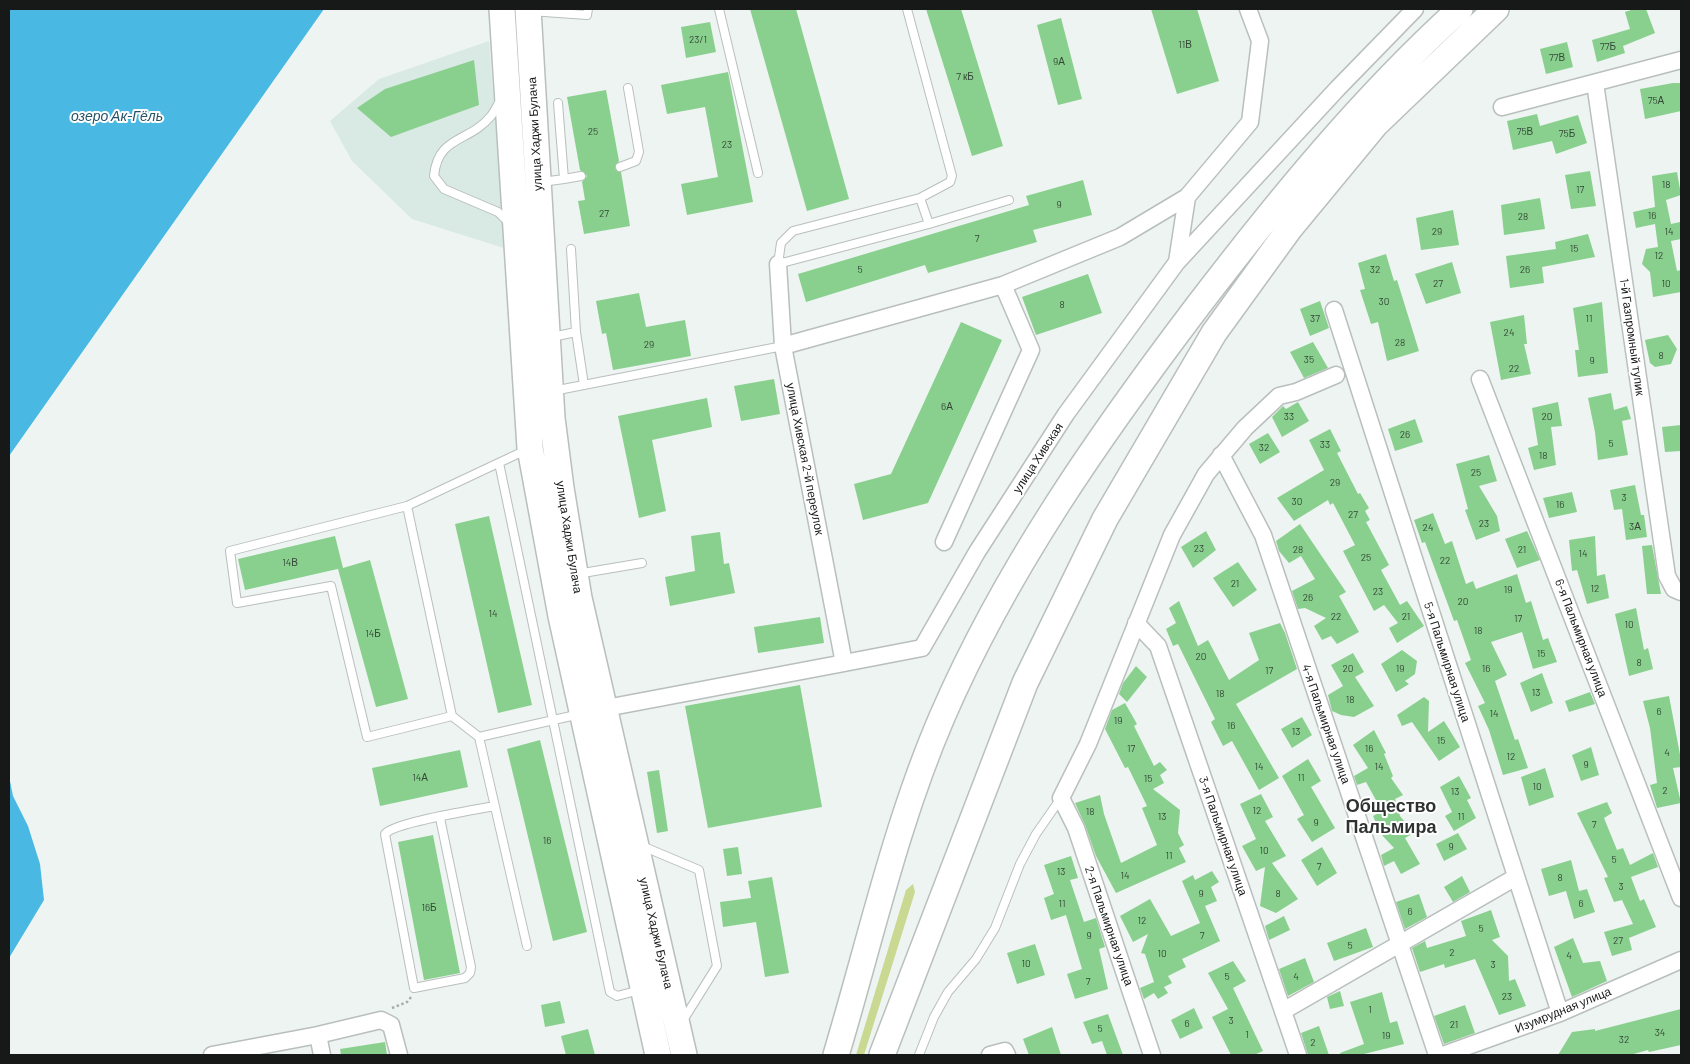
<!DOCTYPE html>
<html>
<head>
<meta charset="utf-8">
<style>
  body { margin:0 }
  #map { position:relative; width:1690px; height:1064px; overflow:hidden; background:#edf4f1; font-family:Barlow,sans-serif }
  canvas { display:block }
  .frame { position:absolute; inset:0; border:10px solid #171918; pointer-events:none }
</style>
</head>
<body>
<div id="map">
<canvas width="1690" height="1064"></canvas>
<div class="frame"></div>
</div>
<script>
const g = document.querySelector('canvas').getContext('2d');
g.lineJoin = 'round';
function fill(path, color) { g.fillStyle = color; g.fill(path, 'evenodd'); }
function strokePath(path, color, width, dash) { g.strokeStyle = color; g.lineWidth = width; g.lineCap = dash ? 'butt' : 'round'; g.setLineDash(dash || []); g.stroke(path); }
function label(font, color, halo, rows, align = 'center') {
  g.font = font + ' Barlow,sans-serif'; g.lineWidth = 4; g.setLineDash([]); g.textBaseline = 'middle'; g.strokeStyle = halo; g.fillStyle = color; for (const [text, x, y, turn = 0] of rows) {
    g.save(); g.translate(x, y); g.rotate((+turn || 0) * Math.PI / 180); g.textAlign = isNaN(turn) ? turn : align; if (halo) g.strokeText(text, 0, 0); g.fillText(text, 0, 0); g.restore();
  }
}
fill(new Path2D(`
  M489 41 498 157 507 249 412 219 352 161 330 121 379 79Z`), '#d9e9e3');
fill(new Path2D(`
  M913 884 915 892 864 1055H856L906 890Z`), '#c9d992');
fill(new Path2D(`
  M9 9H324L9 456Z
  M9 776 13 796 28 826 40 864 44 900 9 958Z`), '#49b8e3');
fill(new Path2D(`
  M750 9H796L849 199 807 211Z
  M926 9H961L1003 146 972 156Z
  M1151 9H1197L1219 81 1177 94Z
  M1634 9H1646L1655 33 1623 46 1625 53 1597 62 1592 40 1630 29 1625 12Z
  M1061 18 1082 99 1058 105 1037 25Z
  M710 22 716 52 686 58 681 27Z
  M1567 42 1573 67 1546 74 1540 49Z
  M474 60 479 105 391 137 357 108 385 89Z
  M728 72 753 202 687 215 681 184 718 177 705 107 667 114 661 85Z
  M1673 83H1681V111L1645 119 1640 89Z
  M606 90 619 161 615 168 621 172 630 226 584 234 578 201 585 200 582 182 587 176 580 170 567 97Z
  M1537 114 1540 126 1578 115 1587 143 1556 154 1552 141 1513 150 1507 121Z
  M1590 171 1596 206 1571 209 1565 175Z
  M1677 172 1681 195 1666 200 1671 224 1680 222 1681 239 1671 241 1677 271 1681 270V292L1653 297 1650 272 1642 264 1646 249 1658 247 1655 224 1636 228 1633 212 1655 207 1652 176Z
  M1083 180 1092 215 1033 230 1037 242 928 273 925 265 806 302 798 274 1029 205 1026 196Z
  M1540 198 1545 229 1504 235 1501 205Z
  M1453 210 1459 245 1421 250 1416 218Z
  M1588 234 1595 257 1542 267 1544 283 1510 288 1506 256 1556 249 1555 242Z
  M1386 254 1394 281 1397 280 1419 351 1387 361 1378 322 1371 324 1360 290 1365 289 1358 263Z
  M1452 262 1461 293 1426 304 1415 274Z
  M1088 274 1102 313 1036 335 1022 297Z
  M639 293 646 327 685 320 691 356 613 370 606 333 602 334 596 301Z
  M1320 301 1329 328 1310 336 1300 309Z
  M1602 302 1608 373 1578 377 1575 350H1579L1573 308Z
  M1524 315 1527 344H1524L1531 374 1501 380 1490 322Z
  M961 322 1002 340 928 503 863 520 854 484 891 474Z
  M1668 335 1677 349 1671 364 1655 367 1650 363 1645 340Z
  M1313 342 1328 368 1304 378 1290 352Z
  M774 379 780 414 741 421 734 386Z
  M1611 393 1614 410 1627 406 1631 419 1622 421 1628 455 1598 460 1595 432 1588 398Z
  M707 398 712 427 652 440 666 511 639 518 618 416Z
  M1298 402 1309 421 1282 437 1272 417 1283 406 1286 409Z
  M1558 402 1562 426 1551 427 1556 465 1534 470 1528 448 1538 445 1532 408Z
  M1415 419 1423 442 1395 451 1388 429Z
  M1681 425V451L1665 452 1662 427Z
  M1330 429 1341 451 1337 453 1358 494 1360 493 1369 508 1365 511 1370 520 1366 522 1389 565 1381 570 1400 605 1407 601 1424 626 1397 643 1389 628 1398 623 1384 605 1374 611 1343 551 1355 545 1333 503 1330 505 1328 500 1294 521 1277 498 1324 470 1309 440Z
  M1268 433 1280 452 1260 464 1249 444Z
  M1489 455 1497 481 1479 486 1497 516 1500 531 1476 540 1465 510 1468 509 1456 464Z
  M1635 485 1641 515H1644L1647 537 1626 540 1622 509 1614 510 1610 490Z
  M1572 492 1577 512 1549 518 1543 498Z
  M1433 513 1445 544 1452 541 1466 584 1473 581 1476 589 1517 574 1526 603 1531 601 1543 640 1548 638 1557 662 1533 669 1522 632 1491 642 1507 675 1495 681 1515 740 1518 739 1528 768 1503 775 1489 730 1478 706 1485 703 1465 663 1471 660 1457 620 1454 621 1425 542 1422 543 1414 520Z
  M489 516 532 705 498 713 455 524Z
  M1300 524 1346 592 1339 596 1359 632 1337 644 1331 636 1322 640 1314 626 1326 618 1305 608 1298 609 1292 591 1315 579 1301 556 1289 563 1279 551 1276 541Z
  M1206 531 1216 550 1193 568 1181 547Z
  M1527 531 1540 560 1517 568 1505 539Z
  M720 532 724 564 729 563 735 593 670 606 665 577 695 571 691 536Z
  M335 536 343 568 370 560 408 699 376 707 338 569 342 568 245 590 238 559Z
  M1595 536 1597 576 1605 574 1609 598 1587 604 1577 570 1572 571 1569 540Z
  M1652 545 1661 594H1647L1642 546Z
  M1238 562 1257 590 1233 607 1213 578Z
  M1179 601 1198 646 1208 640 1229 680 1259 660 1249 633 1280 623 1285 633 1297 669 1236 704 1279 778 1259 790 1232 741 1223 746 1211 722 1215 719 1178 644 1173 646 1166 629 1176 623 1169 608Z
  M1636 608 1644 650 1648 648 1653 669 1629 676 1615 614Z
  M820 617 824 643 758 653 754 627Z
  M1402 650 1417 661 1415 674 1405 681 1409 684 1396 692 1381 664Z
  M1353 653 1364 672 1355 677 1374 706 1354 717 1341 715 1332 711 1328 695 1343 686 1331 665Z
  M1136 666 1147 677 1127 702 1119 694 1123 683Z
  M1542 673 1553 703 1531 712 1520 683Z
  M800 685 822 807 708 828 685 706Z
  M1590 692 1595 704 1569 712 1565 701Z
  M1669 696 1681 760V767L1673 768 1681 803 1657 808 1650 785 1657 783 1650 728 1643 701Z
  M1424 697 1429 701 1428 732 1444 721 1460 747 1439 761 1412 722 1402 726 1397 715Z
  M1125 703 1137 724 1134 726 1154 766 1160 762 1167 770 1160 775 1164 783 1153 789 1180 810 1178 833 1184 845 1179 848 1186 862 1116 893 1096 856 1085 825 1075 803 1100 795 1104 814 1121 863 1157 845 1142 808 1147 806 1128 767 1125 768 1105 729 1112 710Z
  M1302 717 1312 735 1292 748 1281 729Z
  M1374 730 1386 753 1384 754 1393 776 1391 778 1403 795 1395 799 1400 816 1414 833 1405 838 1420 864 1401 874 1394 861 1384 866 1381 855 1394 848 1381 834 1373 816 1382 811 1366 782 1357 785 1354 776 1368 768 1353 745Z
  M540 740 587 932 553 941 507 749Z
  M1591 747 1599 775 1581 781 1572 755Z
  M460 750 468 787 380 806 372 768Z
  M1308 759 1321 781 1311 787 1335 828 1312 842 1297 819 1304 815 1282 776Z
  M1545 768 1554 797 1529 806 1521 777Z
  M659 770 668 831 657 833 647 772Z
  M1459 776 1471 798 1467 800 1476 818 1454 831 1445 816 1452 812 1440 787Z
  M1261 794 1273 817 1265 821 1286 856 1272 863 1298 899 1276 913 1260 906 1265 867 1256 871 1242 846 1256 839 1240 804Z
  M1607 802 1612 813 1604 818 1617 850 1623 848 1630 865 1653 853 1658 867 1631 877 1640 901 1644 899 1656 927 1629 938 1632 950 1612 956 1604 932 1633 924 1622 900 1614 902 1604 878 1608 877 1577 813Z
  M1458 833 1467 849 1444 861 1436 844Z
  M433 835 460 973 424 980 398 842Z
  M738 847 742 874 727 876 723 849Z
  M1322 847 1337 873 1317 886 1301 860Z
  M1071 856 1078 878 1070 880 1084 922 1096 918 1105 947 1099 949 1108 989 1075 999 1067 974 1082 969 1066 915 1051 920 1044 898 1054 894 1044 865Z
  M1571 860 1579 891 1587 889 1595 912 1574 919 1566 891 1549 896 1541 869Z
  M1212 871 1219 882 1211 887 1217 901 1205 906 1220 941 1182 959 1186 967 1168 976 1172 983 1164 987 1168 993 1158 999 1154 993 1144 999 1140 988 1154 982 1145 954 1141 953 1148 934 1133 942 1120 916 1150 899 1171 936 1200 923 1182 881 1193 875 1195 880Z
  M1462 876 1470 892 1453 902 1444 887Z
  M772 877 789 973 765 977 756 922 723 927 720 902 751 898 748 881Z
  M1419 894 1427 917 1405 929 1396 902Z
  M1491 910 1500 937 1492 940 1508 956 1509 981 1515 979 1526 1006 1499 1015 1475 959 1445 968 1444 964 1420 972 1412 948 1425 941 1427 948 1466 936 1461 921Z
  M1284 916 1290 930 1269 940 1265 926Z
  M1366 928 1373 947 1334 961 1327 943Z
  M1573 938 1583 963 1600 961 1607 981 1572 997 1554 947Z
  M1035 944 1045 975 1017 984 1007 953Z
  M1305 958 1314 982 1288 996 1279 969Z
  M1233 961 1246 981 1233 988 1263 1051 1254 1055H1231L1212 1017 1228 1009 1208 973Z
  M1340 991 1344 1006 1330 1009 1327 997Z
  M1382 992 1390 1023 1397 1021 1404 1044 1360 1055H1341L1340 1053 1364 1044 1350 1002Z
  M560 1001 565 1023 545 1027 541 1005Z
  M1465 1005 1475 1033 1444 1044 1434 1016Z
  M1194 1008 1203 1028 1180 1039 1171 1020Z
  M1681 1009V1045L1649 1052 1648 1050 1630 1055H1558L1572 1032 1595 1029V1031Z
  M1108 1014 1123 1055H1107L1102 1041 1092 1044 1083 1022Z
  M1319 1026 1329 1055H1308L1301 1033Z
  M1052 1027 1061 1055H1029L1023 1039Z
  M588 1029 595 1055H566L561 1036Z
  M385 1042 387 1055H341L340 1049Z`), '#89d08e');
const lane = new Path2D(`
  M719 9 758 173
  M907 9 952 176 950 182 920 198 793 231 781 243 778 264 929 224
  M530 11 587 15 588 9
  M501 99C498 104 495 111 491 116 469 143 438 135 434 176L444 189 498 212 509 223
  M620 167 636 161 639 152 628 88
  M564 179 581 176
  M542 182 564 179 558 103
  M920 198 929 224 1009 200
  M571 249 576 332
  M552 337 576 332 584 385
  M553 391 783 346
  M499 463 610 992 617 996 640 990
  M407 506 452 716 367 737 331 586 237 603 230 551 407 506 526 450
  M577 574 642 563
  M452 716 479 737 580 714
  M479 737 527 946
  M440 818 471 967 470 973 465 978 414 988 385 834C395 822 475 810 495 806
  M642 846 699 870 717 966 682 1022
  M919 1055 934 1017 948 992 976 959 995 928 1020 864 1036 834 1061 798`);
const street = new Path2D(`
  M1595 83 1667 576 1674 589 1681 592
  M1502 107 1681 60
  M1177 262 1338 88 1415 9
  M1334 310 1560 1013
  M783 346 1003 285 1120 237 1187 197 1250 122 1260 41 1248 9
  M1480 379 1681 898
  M1221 455 1263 535 1437 1055
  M944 542 1031 350 1003 285
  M1136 623 1158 646 1298 1055
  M839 664 922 648 977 552 1066 414 1177 262 1187 197
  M606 708 839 664 843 658 783 346 778 264
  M1283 1011 1516 877
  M318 1035 322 1055
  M212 1055 318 1035 381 1020 391 1025 399 1055
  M990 1055 1005 1051 1007 1055
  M1152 1055 1076 828 1061 798 1088 744 1172 535 1206 474 1245 428 1279 396 1296 392 1336 375
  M1443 1055 1560 1013 1681 960`);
const primary = new Path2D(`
  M502 9 530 448 561 616 658 1055
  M528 9 552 418 561 488 579 598 684 1055
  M836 1055C870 942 895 826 942 717 1006 569 1100 435 1197 307 1278 201 1362 98 1460 9
  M882 1055 1025 683 1105 519 1214 333 1290 228 1375 125 1496 9`);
strokePath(lane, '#b9bfbd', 10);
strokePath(street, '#b9bfbd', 19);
strokePath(primary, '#b9bfbd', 28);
strokePath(new Path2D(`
  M392 1008 407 1002 412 996`), '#a9aeac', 2.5, [2.5, 2.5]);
strokePath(lane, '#fff', 8);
strokePath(street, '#fff', 16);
strokePath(primary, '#fff', 25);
label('10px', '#344736', null, [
  ["23/1",698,40],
  ["11В",1185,45],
  ["77Б",1608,47],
  ["77В",1557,58],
  ["9А",1059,62],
  ["7 кБ",965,77],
  ["75А",1656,101],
  ["25",593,132],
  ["75В",1525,132],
  ["75Б",1567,134],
  ["23",727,145],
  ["18",1666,185],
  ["17",1580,190],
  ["9",1059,205],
  ["27",604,214],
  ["16",1652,216],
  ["28",1523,217],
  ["29",1437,232],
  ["14",1669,232],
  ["7",977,239],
  ["15",1574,249],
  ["12",1659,256],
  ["5",860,270],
  ["32",1375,270],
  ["26",1525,270],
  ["27",1438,284],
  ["10",1666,284],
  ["30",1384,302],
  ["8",1062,305],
  ["37",1315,319],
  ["11",1589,319],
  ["24",1509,333],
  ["28",1400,343],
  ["29",649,345],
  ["8",1661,356],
  ["35",1309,360],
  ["9",1592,361],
  ["22",1514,369],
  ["6А",947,407],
  ["33",1289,417],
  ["20",1547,417],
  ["26",1405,435],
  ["5",1611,444],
  ["33",1325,445],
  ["32",1264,448],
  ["18",1543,456],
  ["25",1476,473],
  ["29",1335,483],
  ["3",1624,498],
  ["30",1297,502],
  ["16",1560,505],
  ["27",1353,515],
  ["23",1484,524],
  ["3А",1635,527],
  ["24",1428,528],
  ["23",1199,549],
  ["28",1298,550],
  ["21",1522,550],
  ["14",1583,554],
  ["25",1366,558],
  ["22",1445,561],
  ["14В",290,563],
  ["21",1235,584],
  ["12",1595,589],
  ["19",1508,590],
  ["23",1378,592],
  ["26",1308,598],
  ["20",1463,602],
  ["14",493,614],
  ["22",1336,617],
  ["21",1406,617],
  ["17",1518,619],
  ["10",1629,625],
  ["18",1478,631],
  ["14Б",373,634],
  ["15",1541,654],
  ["20",1201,657],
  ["8",1639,663],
  ["20",1348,669],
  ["19",1400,669],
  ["16",1486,669],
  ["17",1269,671],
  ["13",1536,693],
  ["18",1220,694],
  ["18",1350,700],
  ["6",1659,712],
  ["14",1494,714],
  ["19",1118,721],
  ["16",1231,726],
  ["13",1296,732],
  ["15",1441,741],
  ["17",1131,749],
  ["16",1369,749],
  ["4",1667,753],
  ["12",1511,757],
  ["9",1586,765],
  ["14",1259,767],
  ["14",1379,767],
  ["14А",420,778],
  ["11",1301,778],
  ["15",1148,779],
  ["10",1537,787],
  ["2",1665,791],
  ["13",1455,792],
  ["12",1257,811],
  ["18",1090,812],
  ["13",1162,817],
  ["11",1461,817],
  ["9",1316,823],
  ["7",1594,825],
  ["16",547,841],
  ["9",1451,847],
  ["10",1264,851],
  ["11",1169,856],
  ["5",1614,860],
  ["7",1319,867],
  ["13",1061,872],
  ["14",1125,876],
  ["8",1560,878],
  ["3",1621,887],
  ["9",1201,894],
  ["8",1278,894],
  ["11",1062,904],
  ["6",1581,904],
  ["16Б",429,908],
  ["6",1410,912],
  ["12",1142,921],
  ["5",1481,929],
  ["9",1089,936],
  ["7",1202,936],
  ["27",1618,941],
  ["5",1350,946],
  ["2",1452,953],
  ["10",1162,954],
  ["4",1569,956],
  ["10",1026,964],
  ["3",1493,965],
  ["5",1227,977],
  ["4",1296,977],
  ["7",1088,982],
  ["23",1507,997],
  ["1",1370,1010],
  ["3",1231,1021],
  ["6",1187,1024],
  ["21",1454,1025],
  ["5",1100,1029],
  ["34",1660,1033],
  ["1",1247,1035],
  ["19",1386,1036],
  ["32",1624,1040],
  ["2",1313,1043]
]);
label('12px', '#171918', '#fff', [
  ["улица Хаджи Булача",535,134,-93],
  ["1-й Газпромный тупик",1632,337,82],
  ["улица Хивская",1038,458,-57],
  ["улица Хивская 2-й переулок",805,459,79],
  ["улица Хаджи Булача",569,537,81],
  ["6-я Пальмирная улица",1581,638,69],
  ["5-я Пальмирная улица",1447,662,72],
  ["4-я Пальмирная улица",1326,724,71],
  ["3-я Пальмирная улица",1223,836,71],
  ["2-я Пальмирная улица",1109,926,71],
  ["улица Хаджи Булача",656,933,77],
  ["Изумрудная улица",1563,1010,-22]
]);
label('italic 14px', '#255265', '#fff', [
  ["озеро Ак-Гёль",117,116]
]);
label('bold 18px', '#2e3331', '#fff', [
  ["Общество",1391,806],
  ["Пальмира",1391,827]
]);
</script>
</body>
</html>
